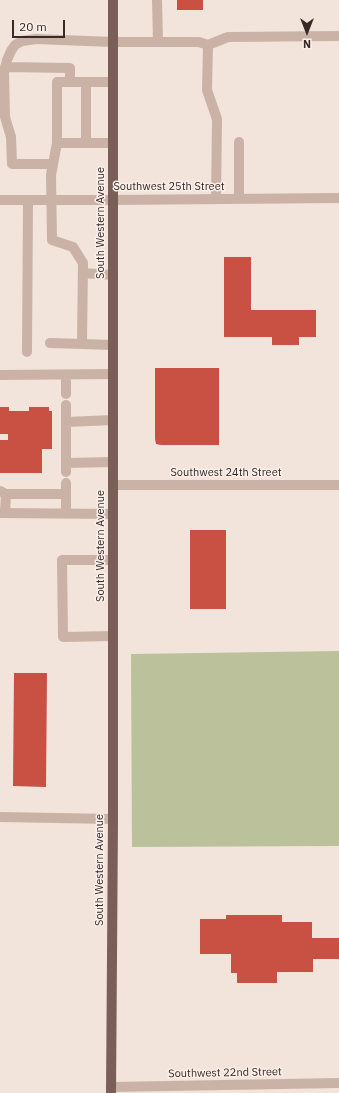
<!DOCTYPE html>
<html>
<head>
<meta charset="utf-8">
<style>
  body { margin:0 }
  #map { position:relative; width:339px; height:1093px; overflow:hidden; background:#f2e4db; font-family:"IBM Plex Sans",sans-serif }
  canvas { display:block }
  .north { position:absolute; left:287px; top:12px; width:40px; height:40px; -webkit-text-stroke:3px #faefe8; paint-order:stroke; rotate:180deg; font-size:11px; font-weight:700; line-height:16px; text-align:center; color:#372a28 }
  .north::after { content:''; display:block; margin:auto; width:14px; height:18px; background:#372a28; clip-path:polygon(50% 0,100% 100%,50% 72%,0 100%) }
  .scale { position:absolute; left:12px; top:20px; width:53px; height:18px; box-sizing:border-box; border:2px solid #372a28; border-top:0; padding-left:5px; font-size:12px; line-height:14px; white-space:nowrap; color:#372a28; -webkit-text-stroke:3px #faefe8; paint-order:stroke }
</style>
</head>
<body>
<div id="map">
<canvas width="339" height="1093"></canvas>
<div class="north">N</div>
<div class="scale">20 m</div>
</div>
<script>
const g = document.querySelector('canvas').getContext('2d');
g.lineJoin = 'round';
function fill(path, color) { g.fillStyle = color; g.fill(path, 'evenodd'); }
function strokePath(path, color, width, dash) { g.strokeStyle = color; g.lineWidth = width; g.lineCap = dash ? 'butt' : 'round'; g.setLineDash(dash || []); g.stroke(path); }
function label(font, color, halo, rows, align = 'center') {
  g.font = font + ' "IBM Plex Sans",sans-serif'; g.lineWidth = 3; g.setLineDash([]); g.textBaseline = 'middle'; g.strokeStyle = halo; g.fillStyle = color; for (const [text, x, y, turn = 0] of rows) {
    g.save(); g.translate(x, y); g.rotate((+turn || 0) * Math.PI / 180); g.textAlign = isNaN(turn) ? turn : align; if (halo) g.strokeText(text, 0, 0); g.fillText(text, 0, 0); g.restore();
  }
}
fill(new Path2D(`
  M339 651V846L132 847 131 654Z`), '#bac19b');
fill(new Path2D(`
  M177 0H203V10H177Z
  M224 257H251V310H316V337H299V345H272V337H224Z
  M155 368H219V445H161L156 444 155 439Z
  M0 407H9V411H29V407H49V411H52V449H42V473H0V440H8V434H0Z
  M190 530H226V609H190Z
  M14 673H47L46 787 13 786Z
  M226 915H282V922H312V938H339V959H313V972H277V983H237V973H231V954H200V919H226Z`), '#c85144');
strokePath(new Path2D(`
  M157 0 158 42
  M208 45 228 37 339 36
  M5 67 70 68V82
  M86 82V143
  M239 142V199
  M57 143 51 175 52 240 73 247 83 263 82 344 112 345
  M113 143H57V82H113
  M52 164H12L11 137 5 117 4 73 7 60 11 51 15 45 22 41 36 39 113 42H199L208 45 207 90 217 119 216 199
  M0 200H113L339 198
  M83 273 113 275
  M50 343 82 344
  M27 352 28 200
  M0 375 113 374
  M66 375V394
  M66 422 113 420
  M66 463 113 462
  M66 472V405
  M66 483V514
  M113 485H339
  M0 491 6 494 5 513
  M6 494H66
  M0 513 113 514
  M113 636 63 637 62 560H113
  M0 817 113 819
  M111 1087 339 1083`), '#cab2a7', 10);
strokePath(new Path2D(`
  M111 1093 113 819V0`), '#795f58', 10);
label('11px', '#372a28', '#faefe8', [
  ["Southwest 25th Street",169,187],
  ["South Western Avenue",101,223,-90],
  ["Southwest 24th Street",226,473],
  ["South Western Avenue",101,546,-90],
  ["South Western Avenue",100,870,-90],
  ["Southwest 22nd Street",225,1073,-1]
]);
</script>
</body>
</html>
